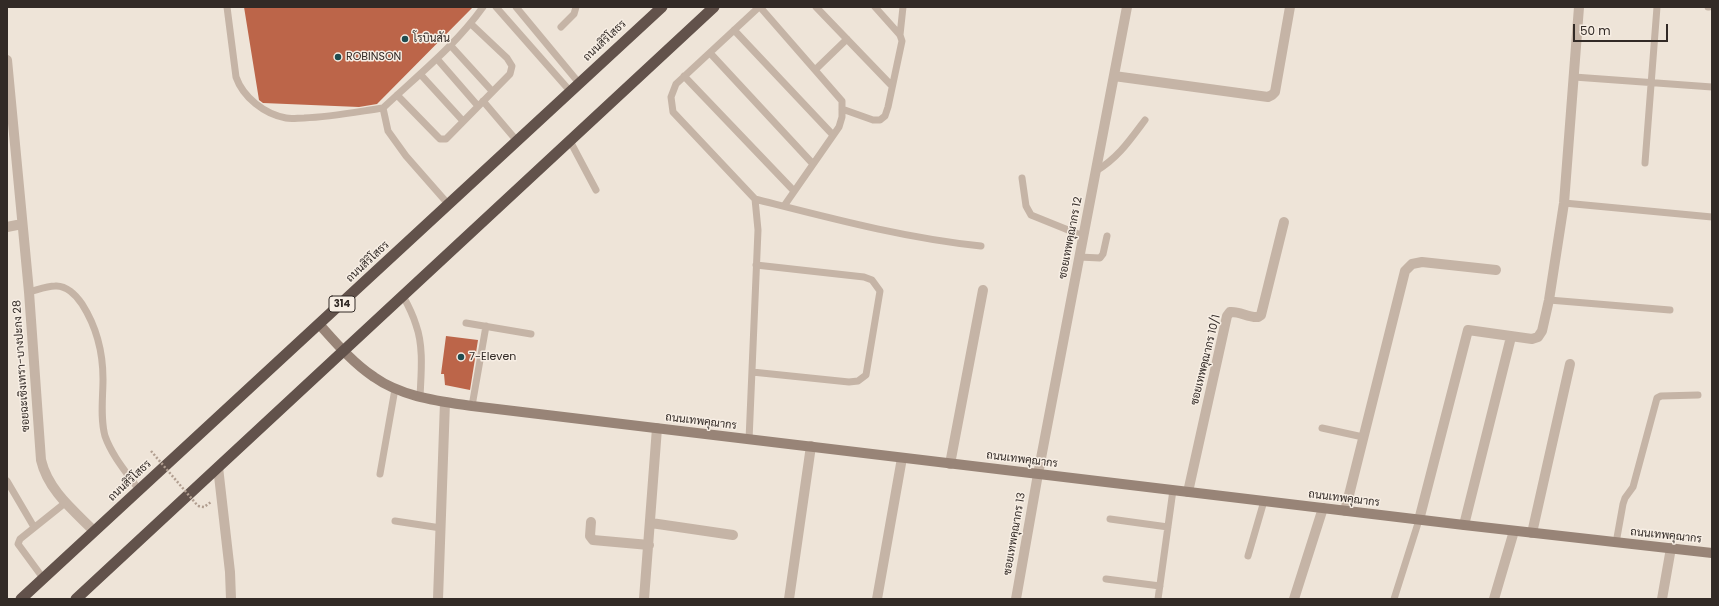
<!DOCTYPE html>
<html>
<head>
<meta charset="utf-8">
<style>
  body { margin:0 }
  #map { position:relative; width:1719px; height:606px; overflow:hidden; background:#eee4d8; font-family:Poppins,sans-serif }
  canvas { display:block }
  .frame { position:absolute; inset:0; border:8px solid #322a26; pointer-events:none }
  .scale { position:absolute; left:1573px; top:24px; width:95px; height:18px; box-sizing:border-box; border:2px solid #322a26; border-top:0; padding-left:5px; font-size:12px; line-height:14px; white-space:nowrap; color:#322a26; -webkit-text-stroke:3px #f7eee4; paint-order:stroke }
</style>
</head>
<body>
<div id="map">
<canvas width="1719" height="606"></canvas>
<div class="frame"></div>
<div class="scale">50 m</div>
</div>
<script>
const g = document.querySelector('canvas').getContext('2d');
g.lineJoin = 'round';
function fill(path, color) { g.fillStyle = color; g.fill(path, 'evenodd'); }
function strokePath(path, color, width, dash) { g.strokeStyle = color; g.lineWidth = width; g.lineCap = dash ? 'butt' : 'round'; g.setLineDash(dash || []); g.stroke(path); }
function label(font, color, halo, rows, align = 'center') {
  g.font = font + ' Poppins,Sarabun,sans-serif'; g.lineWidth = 3; g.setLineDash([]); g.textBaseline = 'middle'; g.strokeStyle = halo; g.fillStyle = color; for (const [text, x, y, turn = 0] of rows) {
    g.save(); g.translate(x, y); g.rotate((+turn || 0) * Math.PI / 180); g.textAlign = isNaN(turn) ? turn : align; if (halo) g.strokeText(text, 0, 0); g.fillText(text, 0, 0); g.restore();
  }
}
fill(new Path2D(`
  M244 7H473L377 104 359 107 263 103 259 100Z
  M446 336 478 340 470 390 445 385 444 374H441Z`), '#bc6549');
strokePath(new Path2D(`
  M198 506 204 507 211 502`), '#b19e90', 2.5, [2, 2]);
strokePath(new Path2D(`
  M227 7 236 77C243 97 264 114 286 118 291 119 298 118 304 118 331 117 356 112 383 108
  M496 7 570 91
  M516 7 579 83
  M760 7 842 101V117L839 127 784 206
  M816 7 892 86
  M1708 7H1709
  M561 27 574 14 576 7
  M734 30 833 135
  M900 35 903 7
  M451 46 492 91
  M710 53 813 164
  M438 60 478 106
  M816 69 847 39
  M421 75 463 121
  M684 76 794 191
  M1574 77 1712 87
  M397 95 437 136 440 139H446L510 74 512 66 507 58 471 24
  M483 101 517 141
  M842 109 873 120H880L885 116 888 107 902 41 900 35 875 7
  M570 141 596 190
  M1645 163 1657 7
  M1096 171C1118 158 1130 140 1145 120
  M1022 178 1026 206 1031 215 1083 236
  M755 199C830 218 904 238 981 246
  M1564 203 1712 217
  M449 205 406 156 388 131 383 108C418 75 455 46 483 7
  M1079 257 1100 258 1103 254 1107 236
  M29 292C37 290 47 286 55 286 66 285 76 295 82 304 96 326 103 353 103 379 103 397 100 418 105 436 112 456 127 473 139 490
  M403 296C408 305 413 315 416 325 424 347 421 374 420 397
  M1549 300 1670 310
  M466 323 531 334
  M752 372 849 382 858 381 866 375 880 291 872 280 864 277 756 265
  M472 406 486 326
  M1322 428 1363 437
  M749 440 758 230 755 199 673 112 671 97 676 84 759 7
  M380 474 395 389
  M7 481 34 527
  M1110 519 1168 527
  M395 521 441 528
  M1616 543 1623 504 1625 498 1633 487 1657 398 1661 396 1698 395
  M1248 556 1264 501
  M43 578 18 544 20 539 65 503
  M1106 579 1160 586
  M1158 599 1173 490
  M1394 599 1419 520`), '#c5b4a6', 7);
strokePath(new Path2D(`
  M7 60 29 292 41 460C48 490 73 510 94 531
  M1114 76 1268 97 1272 95 1275 92 1290 7
  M7 227 22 224
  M950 464 983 290
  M218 467 230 572 231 599
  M1188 492 1227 316 1230 312C1240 311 1248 318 1258 317L1261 315 1284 222
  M1345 511 1405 271 1412 264 1422 262 1496 270
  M1419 520 1468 330 1532 339 1538 337 1542 331 1549 300 1564 203 1579 7
  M591 522 590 536 593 540 649 545
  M651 523 733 535
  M1464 525 1511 337
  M1532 533 1570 364
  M438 599 445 402
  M644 599 657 428
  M789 599 811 446
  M877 599 902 458
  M1016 599 1038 474 1127 7
  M1294 599 1323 508
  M1662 599 1671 548`), '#c5b4a6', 10);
strokePath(new Path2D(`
  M1494 599 1514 531`), '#c5b4a6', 10);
strokePath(new Path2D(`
  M319 324C336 343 353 363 374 377 402 397 439 401 472 406L1464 525 1712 553`), '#988477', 10);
strokePath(new Path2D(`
  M21 599 662 7
  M76 599 714 7`), '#62524b', 11);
strokePath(new Path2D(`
  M151 451 198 506`), '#b19e90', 2.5, [2, 2]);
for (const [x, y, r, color] of [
  [405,39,4,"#1f4c50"],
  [338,57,4,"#1f4c50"],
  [461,357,4,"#1f4c50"]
]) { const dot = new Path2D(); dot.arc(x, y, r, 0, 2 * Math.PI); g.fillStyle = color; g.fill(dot); strokePath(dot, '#f7eee4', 1.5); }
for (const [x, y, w] of [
  [342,304,26]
]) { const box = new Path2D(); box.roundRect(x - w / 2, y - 8, w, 16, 3); g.fillStyle = '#f7eee4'; g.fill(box); strokePath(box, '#322a26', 1); }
label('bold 10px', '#322a26', null, [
  ["314",342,304]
]);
label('11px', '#322a26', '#f7eee4', [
  ["โรบินสัน",413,39],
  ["ROBINSON",346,57],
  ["7-Eleven",469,357]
], 'left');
label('11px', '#322a26', '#f7eee4', [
  ["ถนนสิริโสธร",605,41,-43],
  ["ซอยเทพคุณากร 12",1071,238,-79],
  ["ถนนสิริโสธร",368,262,-43],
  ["ซอยเทพคุณากร 10/1",1206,360,-76],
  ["ซอยฉะเชิงเทรา-บางปะกง 28",22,366,-94],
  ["ถนนเทพคุณากร",701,422,7],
  ["ถนนเทพคุณากร",1022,460,7],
  ["ถนนสิริโสธร",130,481,-43],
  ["ถนนเทพคุณากร",1344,499,7],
  ["ซอยเทพคุณากร 13",1015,534,-80],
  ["ถนนเทพคุณากร",1666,536,6]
]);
</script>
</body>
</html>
